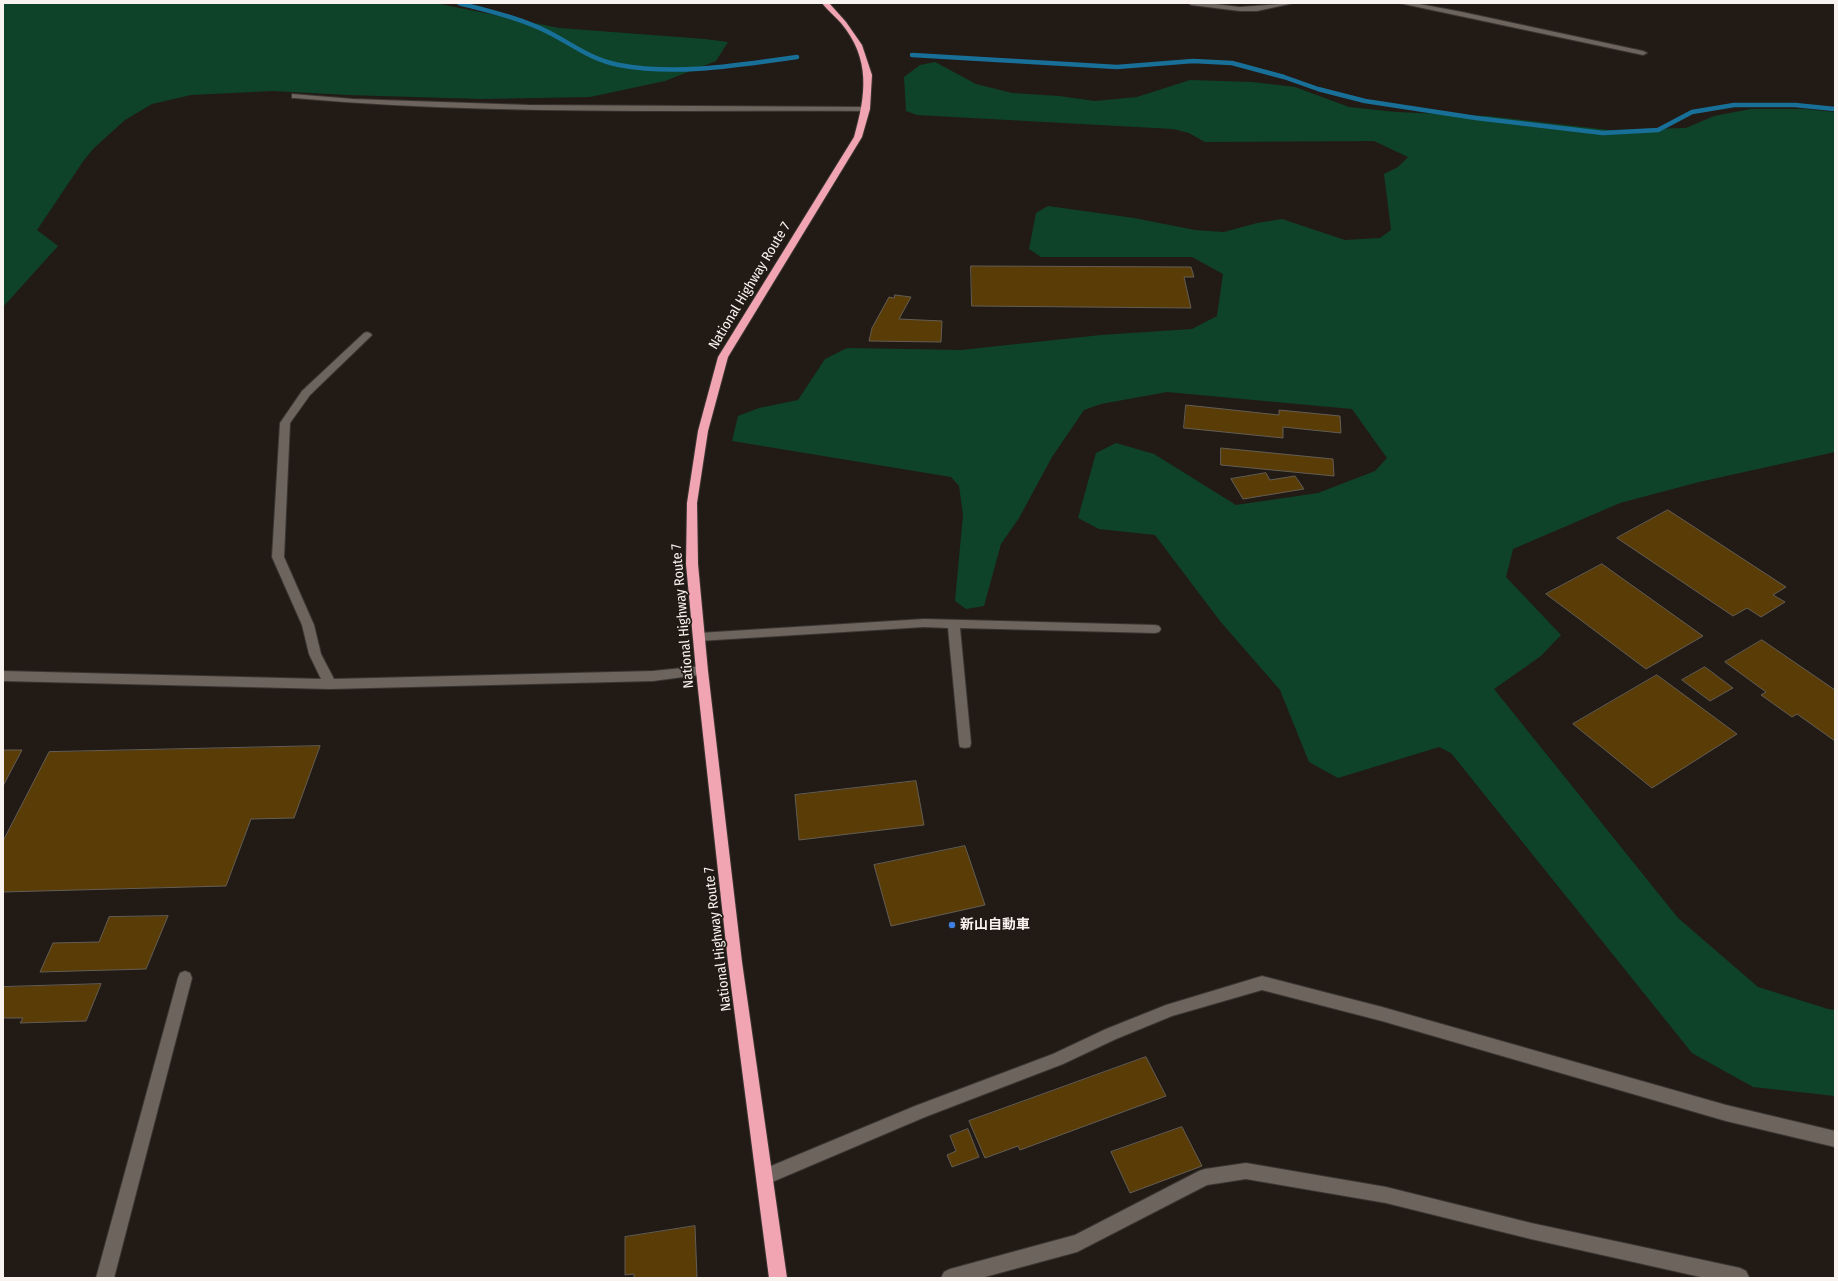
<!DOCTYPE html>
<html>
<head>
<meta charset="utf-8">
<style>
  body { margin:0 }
  #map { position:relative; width:1838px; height:1281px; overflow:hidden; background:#221b15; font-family:"Fira Sans Condensed",sans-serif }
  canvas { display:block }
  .frame { position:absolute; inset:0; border:4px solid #f9f3ef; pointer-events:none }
</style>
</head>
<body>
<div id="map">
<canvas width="1838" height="1281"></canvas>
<div class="frame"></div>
</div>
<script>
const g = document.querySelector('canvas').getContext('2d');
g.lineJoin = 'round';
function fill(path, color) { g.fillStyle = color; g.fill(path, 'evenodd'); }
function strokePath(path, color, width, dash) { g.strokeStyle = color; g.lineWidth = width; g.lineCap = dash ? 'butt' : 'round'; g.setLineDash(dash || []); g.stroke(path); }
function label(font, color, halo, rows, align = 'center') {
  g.font = font + ' "Fira Sans Condensed","Noto Sans JP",sans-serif'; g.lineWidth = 3.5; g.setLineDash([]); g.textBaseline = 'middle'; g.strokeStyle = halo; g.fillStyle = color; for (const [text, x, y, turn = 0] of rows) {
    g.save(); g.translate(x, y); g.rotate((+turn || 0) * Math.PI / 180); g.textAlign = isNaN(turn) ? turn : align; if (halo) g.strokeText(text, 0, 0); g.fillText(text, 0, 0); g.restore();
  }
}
fill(new Path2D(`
  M3 3H435L559 28 705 39 728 42 716 61 665 81 590 97 482 99 348 95 273 91 191 95 152 104 125 120 94 148 84 160 37 230 58 246 3 307Z
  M935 62 976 84 1012 93 1059 96 1095 101 1137 97 1190 80 1252 82 1295 87 1349 107 1396 112 1488 116 1609 130 1686 128 1714 116 1751 109H1804L1835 112V452L1699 482 1620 503 1513 549 1506 577 1561 635 1541 656 1494 689 1678 918 1758 987 1828 1009 1835 1010V1096L1753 1087 1692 1053 1451 753 1439 747 1338 778 1309 762 1280 690 1220 621 1155 535 1099 529 1078 518 1096 453 1116 443 1154 454 1236 505 1318 493 1375 471 1387 458 1352 409 1167 392 1101 404 1084 410 1052 457 1019 518 1001 544 984 606 966 609 955 601 963 515 959 486 951 477 732 441 738 416 759 408 798 400 825 359 847 348 961 350 1101 335 1192 329 1217 316 1223 274 1192 257H1041L1029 249 1036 213 1048 206 1134 218 1195 230 1224 232 1257 223 1282 219 1345 240 1380 238 1391 230 1384 174 1398 167 1408 157 1374 141 1205 142 1189 133 1173 129 917 115 906 111 904 77 920 65Z`), '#0e4329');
strokePath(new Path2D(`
  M459 3C489 11 520 18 548 32 572 44 591 60 619 65 677 76 739 65 797 57
  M912 55 1117 67 1193 61 1232 63 1284 77 1318 89 1365 101 1476 118 1603 133 1658 130 1692 112 1734 105H1795L1835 109`), '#187099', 4.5);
const building = new Path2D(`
  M971 266 1191 267 1194 277H1184L1191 308 972 306Z
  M895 295 911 297 899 319 942 321 941 342 869 341 872 328 889 297 894 298Z
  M1186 405 1279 415V410L1340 416 1341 433 1283 427V438L1184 428Z
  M1221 448 1333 459 1334 476 1221 465Z
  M1266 473 1270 480 1295 476 1304 489 1243 499 1231 479Z
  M1668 510 1786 587 1773 595 1785 602 1761 617 1747 608 1733 616 1617 538Z
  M1602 564 1703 636 1646 669 1546 594Z
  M1762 640 1835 690V741L1797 714 1792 717 1761 695 1766 692 1725 662Z
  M1705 667 1733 688 1710 701 1682 680Z
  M1657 675 1737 734 1652 788 1573 724Z
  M320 746 294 818 251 819 226 886 3 892V841L49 752Z
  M3 750H22L3 786Z
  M916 781 924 825 799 840 795 795Z
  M965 846 985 905 891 926 874 865Z
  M168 916 146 969 40 972 53 943 99 942 109 917Z
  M101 984 86 1021 20 1023 23 1018H3V987Z
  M1146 1057 1166 1096 1020 1150 1018 1146 985 1158 969 1121Z
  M1182 1127 1202 1166 1130 1193 1111 1152Z
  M968 1129 979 1157 952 1167 947 1155 956 1151 950 1136Z
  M695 1226 697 1278H634V1274L625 1275V1237Z`);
fill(building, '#5a3c07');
strokePath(building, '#635d54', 1);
const minor = new Path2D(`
  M1188 3H1207L1240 7 1294 3 1257 11H1240L1191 5Z
  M1399 3H1414L1462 12 1643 51 1647 53 1643 55Z
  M292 94 353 99 528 105 866 107 870 109 866 111C676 110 485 115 295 98H292Z
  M367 332 370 333 372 335 370 337 310 395 290 423 284 557 314 625 321 654 334 679 653 671 702 666 706 668 708 671 706 674 653 681 330 689 3 681V671L321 679 309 654 302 625 272 557 280 423 302 391 364 333Z
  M924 619 1155 625 1159 626 1161 629 1159 632 1155 633 960 628 971 743 970 747 965 748 960 747 959 743 948 628 924 627 699 641 695 640 693 637 695 634 699 633Z
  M185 971 190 973 192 978 114 1278H96L178 978 180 973Z
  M1262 976 1382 1007 1726 1105 1835 1131V1147L1726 1121 1382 1021 1262 990 1172 1016 1116 1039 1063 1064 925 1117 765 1185 759 1183 757 1177 759 1171 915 1106 1053 1054 1106 1029 1166 1005Z
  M1246 1163 1386 1187 1531 1223 1740 1268 1746 1271 1749 1277 1705 1278 1531 1239 1386 1203 1246 1179 1207 1185 1077 1252 981 1278H941L944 1272 950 1269 1075 1235 1199 1171 1205 1169Z`);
const highway = new Path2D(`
  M822 3H829L846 22 862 45 872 75 870 109 862 137 728 357 708 431 697 503 698 564 708 671 742 962 787 1278H769L728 962 696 671 686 564 687 503 698 431 718 357 854 137C866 95 871 59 841 23 835 16 827 10 822 3Z`);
strokePath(minor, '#3b3532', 2);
strokePath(highway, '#3b3532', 2);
fill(minor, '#6d645d');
fill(highway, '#f1a4b1');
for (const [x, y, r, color] of [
  [952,925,4,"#3f7fe0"]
]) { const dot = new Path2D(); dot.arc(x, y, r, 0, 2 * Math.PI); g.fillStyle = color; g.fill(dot); strokePath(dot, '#221b15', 1.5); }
label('14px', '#f9f3ef', '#221b15', [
  ["National Highway Route 7",750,286,-59],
  ["National Highway Route 7",683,616,-95],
  ["National Highway Route 7",718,939,-97]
]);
label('bold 14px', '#f9f3ef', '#221b15', [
  ["新山自動車",960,925]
], 'left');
</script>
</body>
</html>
